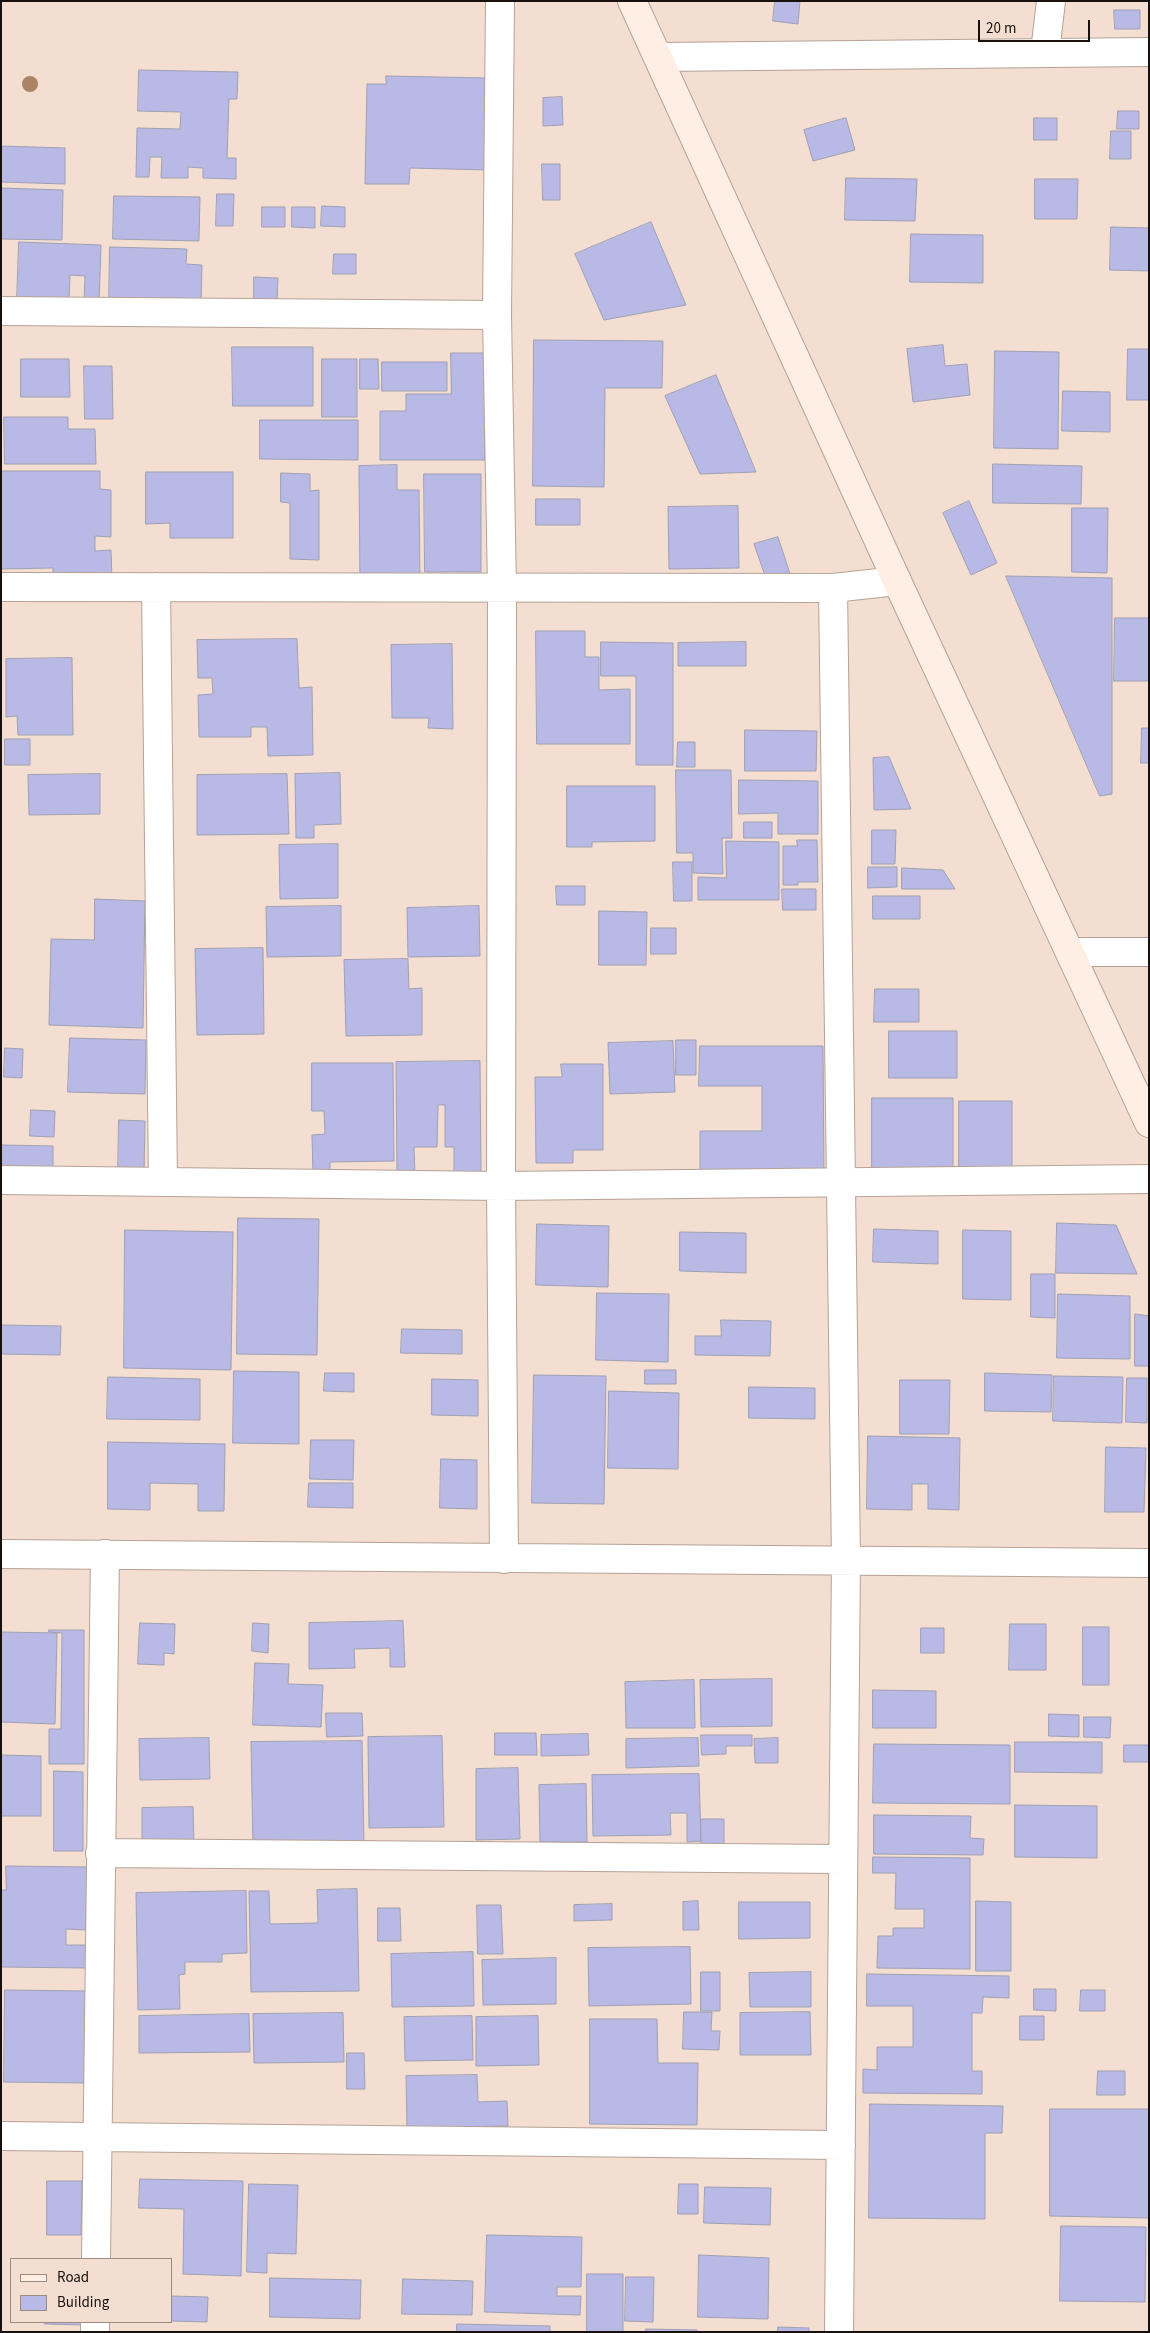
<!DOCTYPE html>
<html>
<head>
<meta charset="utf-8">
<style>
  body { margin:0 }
  #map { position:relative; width:1150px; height:2333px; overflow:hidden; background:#f3ded1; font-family:"Source Sans 3",sans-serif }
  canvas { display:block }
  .frame { position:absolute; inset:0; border:2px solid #17100c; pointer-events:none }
  .legend { position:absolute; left:10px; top:2258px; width:162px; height:65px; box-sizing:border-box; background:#f3ded1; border:1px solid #9b8c82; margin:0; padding:6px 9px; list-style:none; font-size:15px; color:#17100c }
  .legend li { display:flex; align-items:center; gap:10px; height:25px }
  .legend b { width:25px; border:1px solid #9b8c82 }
  .scale { position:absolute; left:978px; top:20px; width:112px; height:22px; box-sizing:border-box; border:2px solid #17100c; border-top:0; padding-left:6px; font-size:15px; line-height:18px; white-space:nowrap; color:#17100c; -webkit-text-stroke:4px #f3ded1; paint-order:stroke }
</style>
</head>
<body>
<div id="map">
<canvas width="1150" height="2333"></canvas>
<div class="frame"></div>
<ul class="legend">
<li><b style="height:6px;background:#feeee4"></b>Road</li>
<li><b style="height:14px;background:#b8b9e5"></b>Building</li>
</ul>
<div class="scale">20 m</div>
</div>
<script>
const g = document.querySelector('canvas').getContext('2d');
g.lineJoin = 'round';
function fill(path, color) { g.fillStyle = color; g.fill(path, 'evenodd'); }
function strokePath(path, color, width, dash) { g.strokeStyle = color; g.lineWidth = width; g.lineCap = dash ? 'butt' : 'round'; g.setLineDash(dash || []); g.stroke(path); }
const building = new Path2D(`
  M775 1H800L798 24 773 21Z
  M1114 10H1140V29H1115Z
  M139 70 238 72 237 99H229L227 158H236V179L203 178V168L188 167V178H161L162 157H150L149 177H136L137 128 180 129 181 112 138 111Z
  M386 76 490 78 488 170 410 168 409 184H365L367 84H386Z
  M562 97 563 125 543 126V98Z
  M1118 111H1139V129H1117Z
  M846 118 855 150 813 161 804 130Z
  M1034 118H1057V140H1034Z
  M1111 131H1131V159H1110Z
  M1 146 65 148V184L1 182Z
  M542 164H560V200H543Z
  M846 178 917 179 915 221 845 220Z
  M1035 179H1078L1077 219H1035Z
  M1 188 63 190 62 240 1 239Z
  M217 194H234L233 226H216Z
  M114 196 200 197 199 241 113 239Z
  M322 206 345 207V227L321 226Z
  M262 207H285V227H262Z
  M292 207H315V228L292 227Z
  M651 222 686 305 604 320 575 254Z
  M1111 227 1149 228V271L1110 270Z
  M911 234 983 235V283L910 282Z
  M19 242 101 245 99 304H84L85 276 70 275 69 303 17 302Z
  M110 247 187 249 186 264 202 265 201 305 109 303Z
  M334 254H356V274H333Z
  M254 277 278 278 277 304 254 303Z
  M534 340 663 341 662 388H605L604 487 533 486Z
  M943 345 945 366 967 364 970 395 913 402 907 349Z
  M232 347H313V406H233Z
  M1128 349H1149V400H1127Z
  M995 351 1059 352 1058 449 994 448Z
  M451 353H485V460H380V411H406V394H451Z
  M21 359H69L70 397H21Z
  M322 359H357V417H322Z
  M360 359H378L379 389H360Z
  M382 362H447V391H382Z
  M84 366H112L113 419H85Z
  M716 375 756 472 700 474 665 396Z
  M1063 391 1110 392V432L1062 431Z
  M4 417H68V429H95L96 464H5Z
  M260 420H358V460L260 459Z
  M993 464 1082 466 1081 504 993 503Z
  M397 465V490H419L420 586H360L359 466Z
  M1 471H100V489L111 490V537L95 536V551L111 550 112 580H53V568L1 569Z
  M146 472H233V538H170V523L146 524Z
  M281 473 310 474V491L319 490V560L290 559V503L281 502Z
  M424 474H481V572H425Z
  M536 499H580V525H536Z
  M969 501 997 563 971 575 943 513Z
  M738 506 739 568 669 569 668 507Z
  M1072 508H1108L1107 573 1072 572Z
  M778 537 793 583 768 584 754 544Z
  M1006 576 1112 578V794L1100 796Z
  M1115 618H1149V681H1114Z
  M536 631H585V657H599V690L630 689V744H537Z
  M297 639 299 688 312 687 313 755 268 756 267 727H251V737H199L198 695 213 694 212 678H198L197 640Z
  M601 642 673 643V765H636V676H601Z
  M746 642V666H678V643Z
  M452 644 453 729 428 728 429 718H392L391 645Z
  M72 658 73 735H18L17 716 6 717V659Z
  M1142 728H1149V763H1141Z
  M745 730 817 731 816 771H745Z
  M5 739H30V765H5Z
  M678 742H695V767H677Z
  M889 757 911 809 874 810 873 758Z
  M676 770H731L732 838H722L723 874 693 873V853H677Z
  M340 773 341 824 314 825V838H296L295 774Z
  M100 774V814L29 815 28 775Z
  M287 774 289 834 197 835V775Z
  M739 780 818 781V834H778V813L739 814Z
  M567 786H655V841L592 842V847H567Z
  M744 822H772V838H744Z
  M872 830H896L895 864H872Z
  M797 840H817L818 882H798V885H783V846H797Z
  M726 841 779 842V900H698V877L726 878Z
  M338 844V898L280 899 279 845Z
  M673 862H692V901H674Z
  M868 867H897V887L868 888Z
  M902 868 943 870 955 889H902Z
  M556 886H585V905H557Z
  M782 889H816V910H783Z
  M873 896H920V919H873Z
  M95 899 145 901 143 1028 49 1025 51 939 94 940Z
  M341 906V956L267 957 266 907Z
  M479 906 480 956 408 957 407 908Z
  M599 911 647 912 646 965H599Z
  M651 928H676V954H651Z
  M263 948 264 1034 197 1035 195 949Z
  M408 959 409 989 422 988V1035L346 1036 344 960Z
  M875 989H919V1022H874Z
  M889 1031H957V1078H889Z
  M70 1038 146 1040 145 1094 68 1092Z
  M676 1040H696V1075H676Z
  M673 1041 675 1092 610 1094 608 1043Z
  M700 1046H823L824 1177H700V1131H762V1086H699Z
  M5 1048 23 1049 22 1078 4 1077Z
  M480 1061 481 1176H454V1147H445V1105H438L437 1147H414L415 1176H397L396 1062Z
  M312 1063H393L394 1161 330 1162V1177H313L312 1135 325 1134 324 1111H312Z
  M561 1064H603V1150H573V1163H536L535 1077H562Z
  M872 1098H953V1175L872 1174Z
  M959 1101H1012V1172H959Z
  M31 1110 55 1111 54 1137 30 1136Z
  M119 1120 145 1121 144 1175H118Z
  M2 1145 53 1146V1174L2 1173Z
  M238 1218 319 1219 317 1355 237 1354Z
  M1057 1223 1116 1225 1137 1274 1056 1273Z
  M537 1224 609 1226 608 1287 536 1285Z
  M874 1229 938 1231V1264L873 1262Z
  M125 1230 233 1232 231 1370 124 1368Z
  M963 1230 1011 1231V1300L963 1299Z
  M680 1232 746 1233V1273L680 1271Z
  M1031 1274H1055V1318L1031 1317Z
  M597 1293 669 1294 668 1362 596 1360Z
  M1058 1294 1130 1296V1359L1057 1358Z
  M1135 1314 1149 1316V1366H1135Z
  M721 1320 771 1321 770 1356 695 1355V1336H721Z
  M1 1325 61 1326 60 1355 1 1354Z
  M402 1329 462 1330V1354L401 1353Z
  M645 1370H676V1384H645Z
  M234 1371 299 1372V1444L233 1443Z
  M325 1373H354V1392L324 1391Z
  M985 1373 1052 1375 1051 1412 985 1411Z
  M534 1375 606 1376 604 1504 532 1503Z
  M1054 1376 1123 1377 1122 1423 1053 1421Z
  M108 1377 200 1379V1420L107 1419Z
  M1127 1378H1147V1423L1126 1422Z
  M432 1379 478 1380V1416L432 1415Z
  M900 1380H950L949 1434H900Z
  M749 1387 815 1388V1419L749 1418Z
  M609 1391 679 1393 678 1469 608 1468Z
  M868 1436 960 1438 959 1510 928 1509V1484H912V1510L867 1509Z
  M311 1440H354L353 1480 310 1479Z
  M108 1442 225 1444 224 1511H198V1484L150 1483V1510L108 1509Z
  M1106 1447 1146 1448 1144 1512H1105Z
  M441 1459 477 1460V1509L440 1508Z
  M309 1483H353V1508L308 1507Z
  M403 1621 405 1667H390V1648L354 1649 355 1668 309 1669V1623Z
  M140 1623 175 1624 174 1654 164 1653V1665L138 1664Z
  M253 1623 269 1624 268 1653 252 1651Z
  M1010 1624H1046V1670H1009Z
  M1083 1627H1109V1685H1083Z
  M921 1628H944V1653H921Z
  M49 1630H84V1764H49V1729H61L62 1633 49 1632Z
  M1 1632 57 1633 55 1724 1 1722Z
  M255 1663 289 1664 288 1684 323 1685 321 1727 253 1725Z
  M772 1679V1726L701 1727 700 1680Z
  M694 1680 695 1728H626L625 1682Z
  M873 1690 936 1691V1728H873Z
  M326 1713H362L363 1736 327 1737Z
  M1049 1714 1079 1715V1737L1049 1736Z
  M1084 1717H1111L1110 1738 1084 1737Z
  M495 1733H536L537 1755H495Z
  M588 1734 589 1755 541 1756V1735Z
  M701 1735H752V1746H726V1754L702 1755Z
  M442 1736 444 1827 369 1828 368 1737Z
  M209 1738 210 1779 140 1780 139 1739Z
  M698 1738 699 1766 626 1768V1739Z
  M778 1738V1763H755L754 1739Z
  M362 1741 364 1845 253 1847 251 1742Z
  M1015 1742H1102V1773L1015 1772Z
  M874 1744 1010 1745V1804L873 1803Z
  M1124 1745H1149V1762H1124Z
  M1 1755 41 1756V1816H1Z
  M518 1768 520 1839 476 1840V1769Z
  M54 1771 83 1772V1851H54Z
  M699 1774 701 1841 687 1842V1813H670L671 1835 593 1836 592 1775Z
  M586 1784 587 1842H540L539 1785Z
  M1015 1805 1097 1806V1858L1015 1857Z
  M193 1807 194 1844 142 1845V1808Z
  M874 1815 971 1816 970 1838 984 1839 983 1855 874 1854Z
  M701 1819H724V1844H701Z
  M873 1857 970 1858V1969L877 1968 878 1936H893V1928H924V1909H895L896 1873H873Z
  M6 1866 87 1867 86 1930 66 1929V1945H86V1968L1 1967V1890H6Z
  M357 1889 359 1991 251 1992 249 1891H269L270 1924 318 1923 317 1890Z
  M246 1891 247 1953 222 1954V1962H185V1974L179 1975 180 2009 138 2010 136 1893Z
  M698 1901 699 1930H683V1902Z
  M976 1901 1011 1902V1971H976Z
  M739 1902H810V1938L739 1939Z
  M612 1904V1920L574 1921V1905Z
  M477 1905H501L503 1954H478Z
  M378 1908H400L401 1941H378Z
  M690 1947 691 2004 589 2006 588 1948Z
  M473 1952 474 2006 392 2007 391 1954Z
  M556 1958V2004L483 2005 482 1960Z
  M701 1972H720V2011H701Z
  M811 1972V2007H750L749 1973Z
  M867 1974 1009 1976V1998L983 1997 982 2013H972V2071H982V2094L863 2093V2069L877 2070V2047H913V2006H867Z
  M1034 1989H1056V2011L1034 2010Z
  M5 1990 86 1991V2083L4 2082Z
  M1081 1990H1105V2011H1080Z
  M684 2012H712L711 2031H720L719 2050 683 2049Z
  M810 2012 811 2055H740V2013Z
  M343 2013 344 2062 254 2063 253 2014Z
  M249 2014 250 2052 139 2053V2016Z
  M472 2016 473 2060 405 2061 404 2017Z
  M538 2016 539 2065 476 2066V2017Z
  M1020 2016H1044V2040H1020Z
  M590 2019H657L658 2063H698L697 2125 590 2124Z
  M347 2053H364L365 2089H347Z
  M1098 2071H1125V2095H1097Z
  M477 2075 478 2102 507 2101 508 2126 407 2128 406 2076Z
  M870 2104 1003 2106 1002 2133H985V2219L869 2218Z
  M1050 2109H1149V2218L1050 2216Z
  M140 2179 243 2181 241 2276 183 2274 184 2209 139 2208Z
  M47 2181H82L81 2235H47Z
  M249 2184 298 2185 296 2254 267 2253V2273L247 2272Z
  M679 2184H698V2214H678Z
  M705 2187 771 2188 770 2225 704 2223Z
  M1061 2226 1146 2227 1145 2302 1060 2301Z
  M487 2235 582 2237 581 2287H557V2296H581L580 2315 485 2312Z
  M699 2255 769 2258 768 2319 698 2317Z
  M587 2274H623V2332H587Z
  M626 2277H654L653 2322 625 2321Z
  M270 2278 361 2280 360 2319 270 2317Z
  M403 2279 473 2281 472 2315 402 2314Z
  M171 2296 208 2297 207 2322 171 2321Z
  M45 2322H83V2325L45 2324Z
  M457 2324 550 2326V2332H457Z
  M778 2327 809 2328V2332H778Z
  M646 2329 697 2330V2332H646Z`);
fill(building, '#b8b9e5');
strokePath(building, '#9fa0b4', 1);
const minor = new Path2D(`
  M500 1 497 315 502 589 501 1186 504 1559
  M1045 52 1051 1
  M658 57 1149 52
  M1 311 497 315
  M1 587 833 588 897 581
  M156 587 163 1182
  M833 588 846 1559 839 2332
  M1071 952H1149
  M1 1180 501 1186 1149 1179
  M1 1554 1149 1563
  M100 1853 842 1859
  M1 2136 841 2145
  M96 2259 105 1554
  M95 2332V2322`);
const secondary = new Path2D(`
  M632 1 897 581 1149 1123`);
strokePath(minor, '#b6a296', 30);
strokePath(secondary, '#b6a296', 30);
strokePath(minor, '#fff', 28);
strokePath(secondary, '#feeee4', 28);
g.fillStyle = '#ab8466';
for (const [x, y] of [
  [30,84]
]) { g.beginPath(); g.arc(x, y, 8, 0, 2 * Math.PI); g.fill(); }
</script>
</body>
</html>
